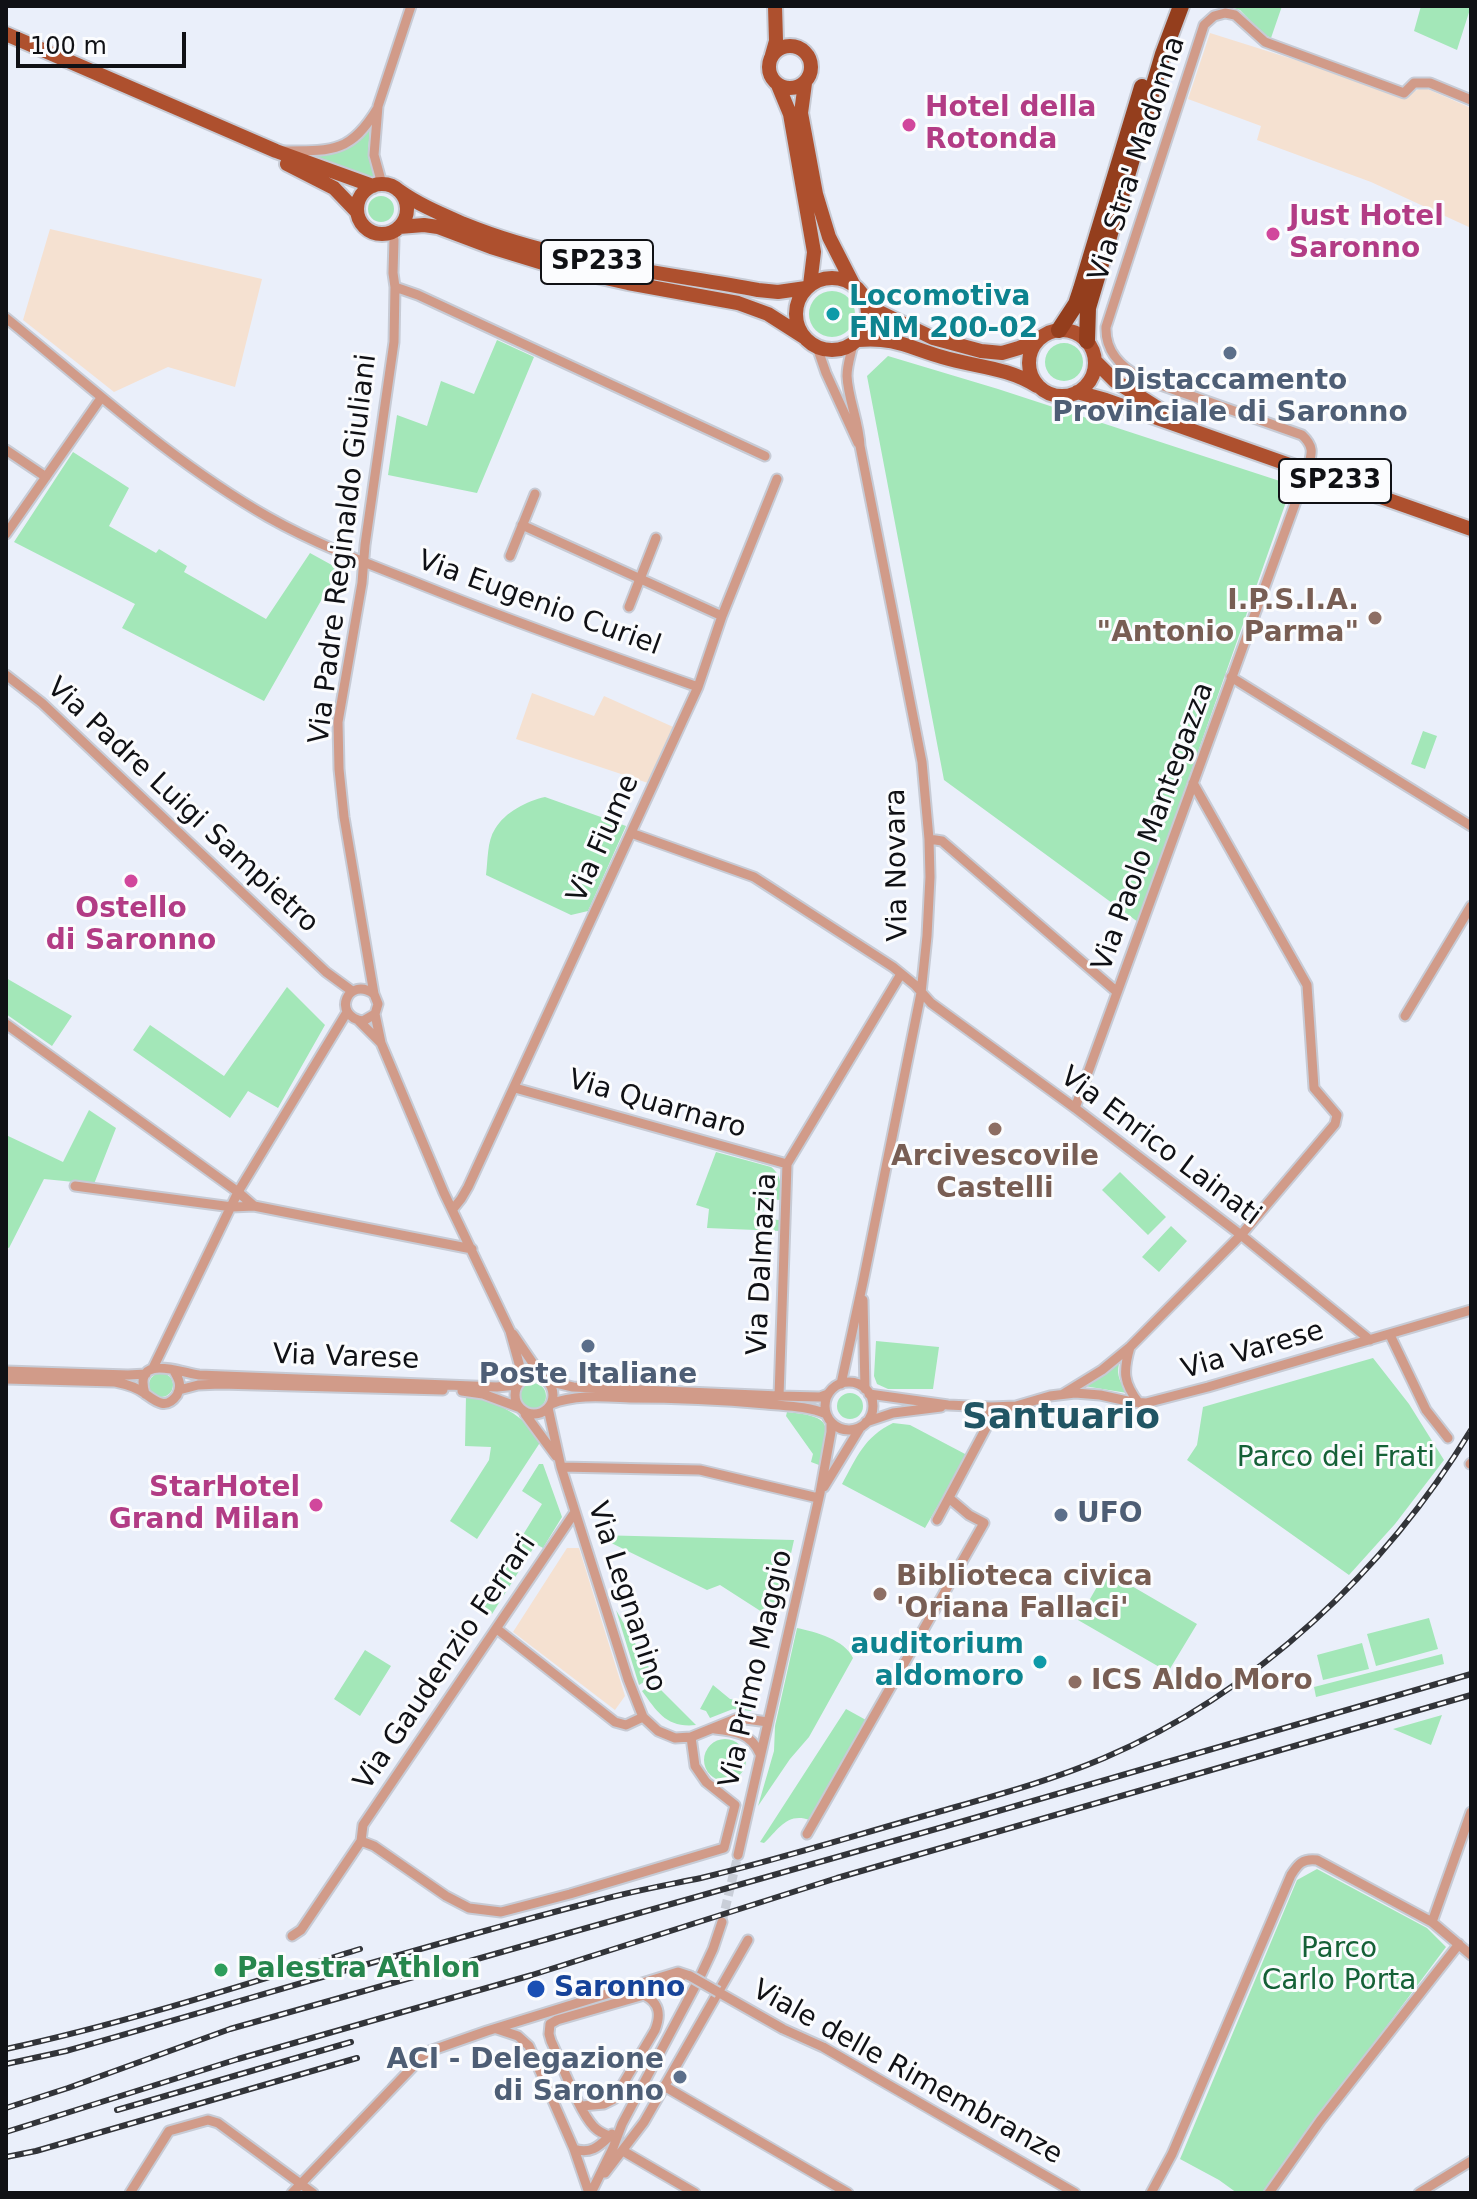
<!DOCTYPE html>
<html>
<head>
<meta charset="utf-8">
<style>
  body { margin:0 }
  #map { position:relative; width:1477px; height:2199px; overflow:hidden; background:#eaeffa; font-family:"DejaVu Sans",sans-serif }
  canvas { display:block }
  .frame { position:absolute; inset:0; border:8px solid #101115; pointer-events:none }
  .scale { position:absolute; left:16px; top:32px; width:170px; height:36px; box-sizing:border-box; border:4px solid #101115; border-top:0; padding-left:10px; font-size:24px; line-height:28px; white-space:nowrap; color:#101115; -webkit-text-stroke:6px #fbfcfe; paint-order:stroke }
</style>
</head>
<body>
<div id="map">
<canvas width="1477" height="2199"></canvas>
<div class="frame"></div>
<div class="scale">100 m</div>
</div>
<script>
const g = document.querySelector('canvas').getContext('2d');
g.lineJoin = 'round';
function fill(path, color) { g.fillStyle = color; g.fill(path, 'evenodd'); }
function strokePath(path, color, width, dash) { g.strokeStyle = color; g.lineWidth = width; g.lineCap = dash ? 'butt' : 'round'; g.setLineDash(dash || []); g.stroke(path); }
function label(font, color, halo, rows, align = 'center') {
  g.font = font + ' "DejaVu Sans",sans-serif'; g.lineWidth = 6; g.setLineDash([]); g.textBaseline = 'middle'; g.strokeStyle = halo; g.fillStyle = color; for (const [text, x, y, turn = 0] of rows) {
    g.save(); g.translate(x, y); g.rotate((+turn || 0) * Math.PI / 180); g.textAlign = isNaN(turn) ? turn : align; if (halo) g.strokeText(text, 0, 0); g.fillText(text, 0, 0); g.restore();
  }
}
fill(new Path2D(`
  M1210 33 1407 95 1423 87 1471 108V228L1371 182 1257 140 1261 126 1188 99Z
  M50 229 262 279 235 387 168 367 114 392 23 320Z
  M532 693 594 716 604 696 680 730 657 786 516 739Z
  M567 1548H579L625 1696 615 1710 513 1632Z`), '#f5e1d1');
fill(new Path2D(`
  M1227 6H1282L1271 38 1263 34 1240 10Z
  M1421 6H1471L1457 50 1414 31Z
  M370 127 368 153 374 177 362 176 307 157 308 155C334 155 355 150 370 127Z
  M368 209a13 13 0 1 1 26 0a13 13 0 1 1-26 0Z
  M809 314a23 23 0 1 1 46 0a23 23 0 1 1-46 0Z
  M497 340 534 357 477 493 388 475 397 415 427 426 441 381 474 394Z
  M1045 362a19 19 0 1 1 38 0a19 19 0 1 1-38 0Z
  M888 356 998 389 1292 485 1138 922 944 780 867 376Z
  M73 452 129 488 109 526 156 553 159 549 187 566 184 572 266 619 310 553 339 569 264 701 122 628 135 604 14 542Z
  M1423 731 1437 736 1425 769 1411 764Z
  M545 797 626 826 588 911 571 915 486 875C488 860 487 841 495 829 505 812 527 801 545 797Z
  M6 978 72 1016 52 1046 6 1014Z
  M287 987 325 1025 278 1108 248 1091 230 1118 133 1050 150 1025 224 1076Z
  M89 1110 116 1128 94 1184 44 1179 9 1248 6 1247V1135L63 1162Z
  M716 1152 771 1167C782 1175 781 1187 781 1200L764 1199 763 1219 780 1220V1231L707 1228 709 1209 696 1205Z
  M1120 1172 1166 1217 1148 1235 1102 1190Z
  M1171 1226 1187 1241 1159 1272 1142 1257Z
  M876 1341 939 1347 933 1389H888L877 1384 874 1376Z
  M1373 1358 1409 1404 1444 1460 1395 1524 1349 1575 1187 1460 1197 1445 1203 1407Z
  M1119 1364C1116 1376 1121 1383 1127 1393L1084 1386Z
  M149 1385a12 12 0 1 1 24 0a12 12 0 1 1-24 0Z
  M520 1396a13 13 0 1 1 26 0a13 13 0 1 1-26 0Z
  M837 1406a13 13 0 1 1 26 0a13 13 0 1 1-26 0Z
  M466 1396C501 1403 520 1413 541 1441L477 1539 450 1521 489 1460 491 1447 465 1446Z
  M787 1412C835 1417 829 1424 819 1465L811 1462 813 1454 786 1416Z
  M893 1423 910 1425 967 1455 925 1528 842 1484C857 1457 864 1437 893 1423Z
  M539 1464H543L562 1517 543 1548 536 1544 492 1614 479 1606 542 1504 522 1491Z
  M595 1535 794 1540 776 1621 720 1585 707 1590Z
  M1106 1571 1197 1624 1168 1672 1078 1620Z
  M616 1610 654 1676 639 1685Z
  M1429 1618 1438 1649 1376 1666 1367 1634Z
  M797 1628C816 1632 845 1640 853 1658L809 1737 790 1759 758 1806 774 1751 775 1726Z
  M1362 1643 1369 1669 1323 1680 1317 1655Z
  M365 1650 391 1666 360 1716 334 1699Z
  M1442 1654 1444 1664 1316 1697 1314 1687Z
  M654 1683 696 1725C667 1728 658 1713 642 1691Z
  M713 1685 730 1699 758 1704 751 1711 733 1709 710 1718 706 1711 700 1709Z
  M846 1709 866 1720 810 1820C787 1812 779 1829 764 1843L760 1842Z
  M1442 1715 1431 1745 1393 1729Z
  M704 1760a21 21 0 1 1 42 0a21 21 0 1 1-42 0Z
  M1317 1869 1427 1928 1446 1947 1262 2193H1237L1219 2180 1180 2159 1297 1880Z`), '#a3e7b8');
strokePath(new Path2D(`
  M722 1922 738 1855`), '#c9ced8', 9, [9, 4.5]);
const minor = new Path2D(`
  M285 151C333 151 351 152 377 109
  M382 184 374 155 378 106 411 6
  M392 231 394 240 393 273 395 287 394 342 365 545 362 583 338 722 339 769 344 817 374 994 378 1004 375 1014 381 1043 444 1193 510 1331 523 1378
  M395 287 418 295 765 456
  M6 318C91 387 172 462 268 517 314 543 363 562 412 581 506 619 602 653 698 687
  M817 347 826 373 858 443
  M6 450 46 477
  M522 525 722 616
  M6 534 101 398
  M510 556 535 494
  M629 607 656 538
  M6 675 42 703 326 972 352 991
  M1231 677 1471 826
  M631 833 754 877 893 967 915 985 931 1003 1075 1108 1241 1235 1370 1340
  M929 839 942 841 1117 992
  M374 994C348 975 331 1016 363 1021L375 1014
  M1405 1016 1471 906
  M359 1021 381 1043
  M6 1024 238 1192 254 1206 472 1249
  M515 1088 787 1164
  M1075 1108 1307 471C1311 455 1316 448 1302 435L1141 378C1121 367 1105 352 1106 327L1204 25 1214 16 1225 13 1235 15 1265 42 1404 93 1414 83H1430L1471 100
  M75 1186 232 1207 254 1206
  M453 1209 461 1199 468 1187 698 687 722 616 777 479
  M863 1300 865 1389
  M513 1334 543 1378
  M1390 1335 1426 1410 1448 1438
  M1130 1347C1123 1371 1123 1383 1139 1403
  M153 1368 238 1192 347 1012
  M6 1371 128 1375 146 1374
  M515 1395a19 19 0 1 1 38 0a19 19 0 1 1-38 0Z
  M6 1379 115 1382C125 1384 136 1387 144 1393 155 1401 166 1411 177 1395 182 1386 179 1379 174 1371
  M547 1381 573 1387 779 1396 820 1397 828 1394
  M825 1406a24 24 0 1 1 48 0a24 24 0 1 1-48 0Z
  M841 1384 863 1282 921 993 927 936 930 877 929 839 922 762 860 446C859 422 848 399 847 376 847 365 851 354 853 344
  M179 1390 198 1385 220 1384 443 1390
  M462 1391 483 1394 518 1407
  M145 1394C133 1353 179 1372 199 1375L497 1387 517 1385
  M869 1394 948 1405 991 1407 1016 1406 1050 1396 1075 1393 1100 1395 1132 1402 1146 1403 1208 1387 1471 1310
  M1063 1394 1102 1370 1130 1347 1241 1235 1335 1124 1337 1115 1314 1088 1307 985 1193 783
  M779 1396 787 1164 901 974
  M551 1404C576 1394 605 1397 630 1398 676 1398 721 1400 766 1404 785 1406 808 1406 826 1414
  M548 1408 561 1467 628 1679 643 1717 658 1731 675 1738 691 1737 738 1718 768 1722
  M525 1414 556 1456
  M866 1422 893 1413 941 1407
  M1470 1464 1471 1463
  M561 1467 700 1470 818 1498
  M824 1487 860 1428
  M937 1520 986 1428 991 1407
  M497 1629 615 1722 626 1725 643 1717
  M715 1729C735 1731 751 1733 760 1754
  M807 1834 984 1523 969 1515 949 1498
  M361 1841 374 1846 446 1896 469 1908 501 1912 570 1894 724 1848 735 1805 706 1782 695 1766 691 1737
  M738 1855 820 1493 831 1432V1422
  M1432 1922 1471 1812
  M292 1936 301 1930 361 1841 363 1825 575 1512
  M718 1992 783 2029 823 2047 1075 2193
  M497 2029 518 2036 529 2046 574 2149 589 2193
  M664 2086 848 2193
  M582 2106 604 2104 614 2099 655 2030C661 2015 660 2003 644 1995
  M610 2136C603 2134 599 2132 594 2127 578 2110 562 2064 551 2041L549 2034 550 2024 557 2020 644 1995 681 1977
  M574 2149C592 2155 600 2145 612 2134
  M623 2151 695 2193
  M605 2173 644 2122 748 1940
  M130 2193 169 2131 208 2120 218 2123 313 2193
  M292 2193 427 2052 487 2031 678 1972 690 1976
  M591 2193 613 2148 622 2124 699 1979 713 1949 722 1922
  M1151 2193 1172 2154 1291 1875C1298 1864 1303 1858 1317 1860L1432 1922 1471 1955
  M1269 2193 1320 2121 1459 1944
  M1419 2193 1471 2161`);
const primary = new Path2D(`
  M6 34 276 151 373 186
  M769 67a21 21 0 1 1 42 0a21 21 0 1 1-42 0Z
  M772 55 776 41 775 6
  M805 83 801 113 816 194 829 237 853 284
  M778 85 790 114 814 252 810 285
  M287 164 334 188 357 212
  M357 209a25 25 0 1 1 50 0a25 25 0 1 1-50 0Z
  M398 190C419 205 441 214 464 224 557 262 660 272 758 290L778 292 806 288
  M399 227 424 225 438 227 491 247 556 267 628 283 738 303 768 314 804 337
  M796 314a36 36 0 1 1 72 0a36 36 0 1 1-72 0Z
  M867 306 933 338 981 351 1002 353 1019 348 1038 340
  M1029 363a33 33 0 1 1 66 0a33 33 0 1 1-66 0Z
  M858 340C895 337 908 347 942 357 975 367 1007 367 1037 386
  M1095 361 1115 381 1175 419
  M1077 392 1106 400 1471 529`);
const motorway = new Path2D(`
  M1059 330 1076 304 1081 289 1142 87
  M1087 341 1088 308 1163 54 1181 6`);
strokePath(minor, '#c7cbd5', 13);
strokePath(primary, '#c7cbd5', 18);
strokePath(motorway, '#c7cbd5', 20);
strokePath(minor, '#d19b89', 9);
strokePath(primary, '#ae502e', 14);
strokePath(motorway, '#943e1d', 16);
const rail = new Path2D(`
  M6 2049C126 2023 243 1985 360 1949
  M6 2064 66 2051C244 2001 421 1946 600 1900 633 1891 667 1885 701 1878 781 1859 859 1834 938 1812 994 1796 1050 1781 1104 1758 1256 1693 1386 1570 1471 1430
  M6 2108 68 2088 230 2029 943 1827 1471 1674
  M117 2110 351 2042
  M6 2132 238 2059 532 1975 837 1878 1471 1695
  M6 2157 36 2151 357 2058`);
strokePath(rail, '#323439', 6);
strokePath(rail, '#fbfcfe', 3, [9]);
const minorBridge = new Path2D(`
  M690 1976 718 1992`);
strokePath(minorBridge, '#c7cbd5', 13, []);
strokePath(minorBridge, '#d19b89', 9);
for (const [x, y, r, color] of [
  [909,125,8,"#d1479c"],
  [1273,234,8,"#d1479c"],
  [833,314,8,"#0f9aa8"],
  [1230,353,8,"#5c6f8a"],
  [1375,618,8,"#8d6e63"],
  [131,881,8,"#d1479c"],
  [995,1129,8,"#8d6e63"],
  [588,1346,8,"#5c6f8a"],
  [316,1505,8,"#d1479c"],
  [1061,1515,8,"#5c6f8a"],
  [880,1594,8,"#8d6e63"],
  [1040,1662,8,"#0f9aa8"],
  [1075,1682,8,"#8d6e63"],
  [221,1970,8,"#2e9e5b"],
  [536,1989,10,"#1a4fb4"],
  [680,2077,8,"#5c6f8a"]
]) { const dot = new Path2D(); dot.arc(x, y, r, 0, 2 * Math.PI); g.fillStyle = color; g.fill(dot); strokePath(dot, '#fbfcfe', 3); }
for (const [x, y, w] of [
  [597,262,112],
  [1335,481,112]
]) { const box = new Path2D(); box.roundRect(x - w / 2, y - 22, w, 44, 6); g.fillStyle = '#fbfcfe'; g.fill(box); strokePath(box, '#101115', 2); }
label('bold 26px', '#101115', null, [
  ["SP233",597,262],
  ["SP233",1335,481]
]);
label('bold 28px', '#b23c85', '#fbfcfe', [
  ["Hotel della",925,109],
  ["Rotonda",925,141],
  ["Just Hotel",1289,218],
  ["Saronno",1289,250],
  ["Ostello",131,910,"center"],
  ["di Saronno",131,942,"center"],
  ["StarHotel",300,1489,"right"],
  ["Grand Milan",300,1521,"right"]
], 'left');
label('28px', '#101115', '#fbfcfe', [
  ["Via Stra' Madonna",1138,159,-72],
  ["Via Padre Reginaldo Giuliani",344,549,-83],
  ["Via Eugenio Curiel",539,604,20],
  ["Via Padre Luigi Sampietro",182,806,43],
  ["Via Paolo Mantegazza",1154,827,-70],
  ["Via Fiume",604,839,-66],
  ["Via Novara",898,865,-91],
  ["Via Quarnaro",657,1105,16],
  ["Via Enrico Lainati",1160,1147,37],
  ["Via Dalmazia",763,1264,-87],
  ["Via Varese",1253,1351,-16],
  ["Via Varese",346,1358,2],
  ["Via Legnanino",626,1597,72],
  ["Via Gaudenzio Ferrari",446,1663,-56],
  ["Via Primo Maggio",757,1669,-77],
  ["Viale delle Rimembranze",907,2073,29]
]);
label('bold 28px', '#0d838f', '#fbfcfe', [
  ["Locomotiva",849,298],
  ["FNM 200-02",849,330],
  ["auditorium",1024,1646,"right"],
  ["aldomoro",1024,1678,"right"]
], 'left');
label('bold 28px', '#4e5e75', '#fbfcfe', [
  ["Distaccamento",1230,382],
  ["Provinciale di Saronno",1230,414],
  ["Poste Italiane",588,1376],
  ["UFO",1077,1515,"left"],
  ["ACI - Delegazione",664,2061,"right"],
  ["di Saronno",664,2093,"right"]
]);
label('bold 28px', '#785e54', '#fbfcfe', [
  ["I.P.S.I.A.",1359,602,"right"],
  ["\"Antonio Parma\"",1359,634,"right"],
  ["Arcivescovile",995,1158,"center"],
  ["Castelli",995,1190,"center"],
  ["Biblioteca civica",896,1578],
  ["'Oriana Fallaci'",896,1610],
  ["ICS Aldo Moro",1091,1682]
], 'left');
label('28px', '#156137', '#fbfcfe', [
  ["Parco dei Frati",1336,1459],
  ["Parco",1339,1950],
  ["Carlo Porta",1339,1982]
]);
label('bold 28px', '#27864d', '#fbfcfe', [
  ["Palestra Athlon",237,1970]
], 'left');
label('bold 28px', '#164399', '#fbfcfe', [
  ["Saronno",554,1989]
], 'left');
label('bold 36px', '#215564', '#fbfcfe', [
  ["Santuario",1061,1419]
]);
</script>
</body>
</html>
